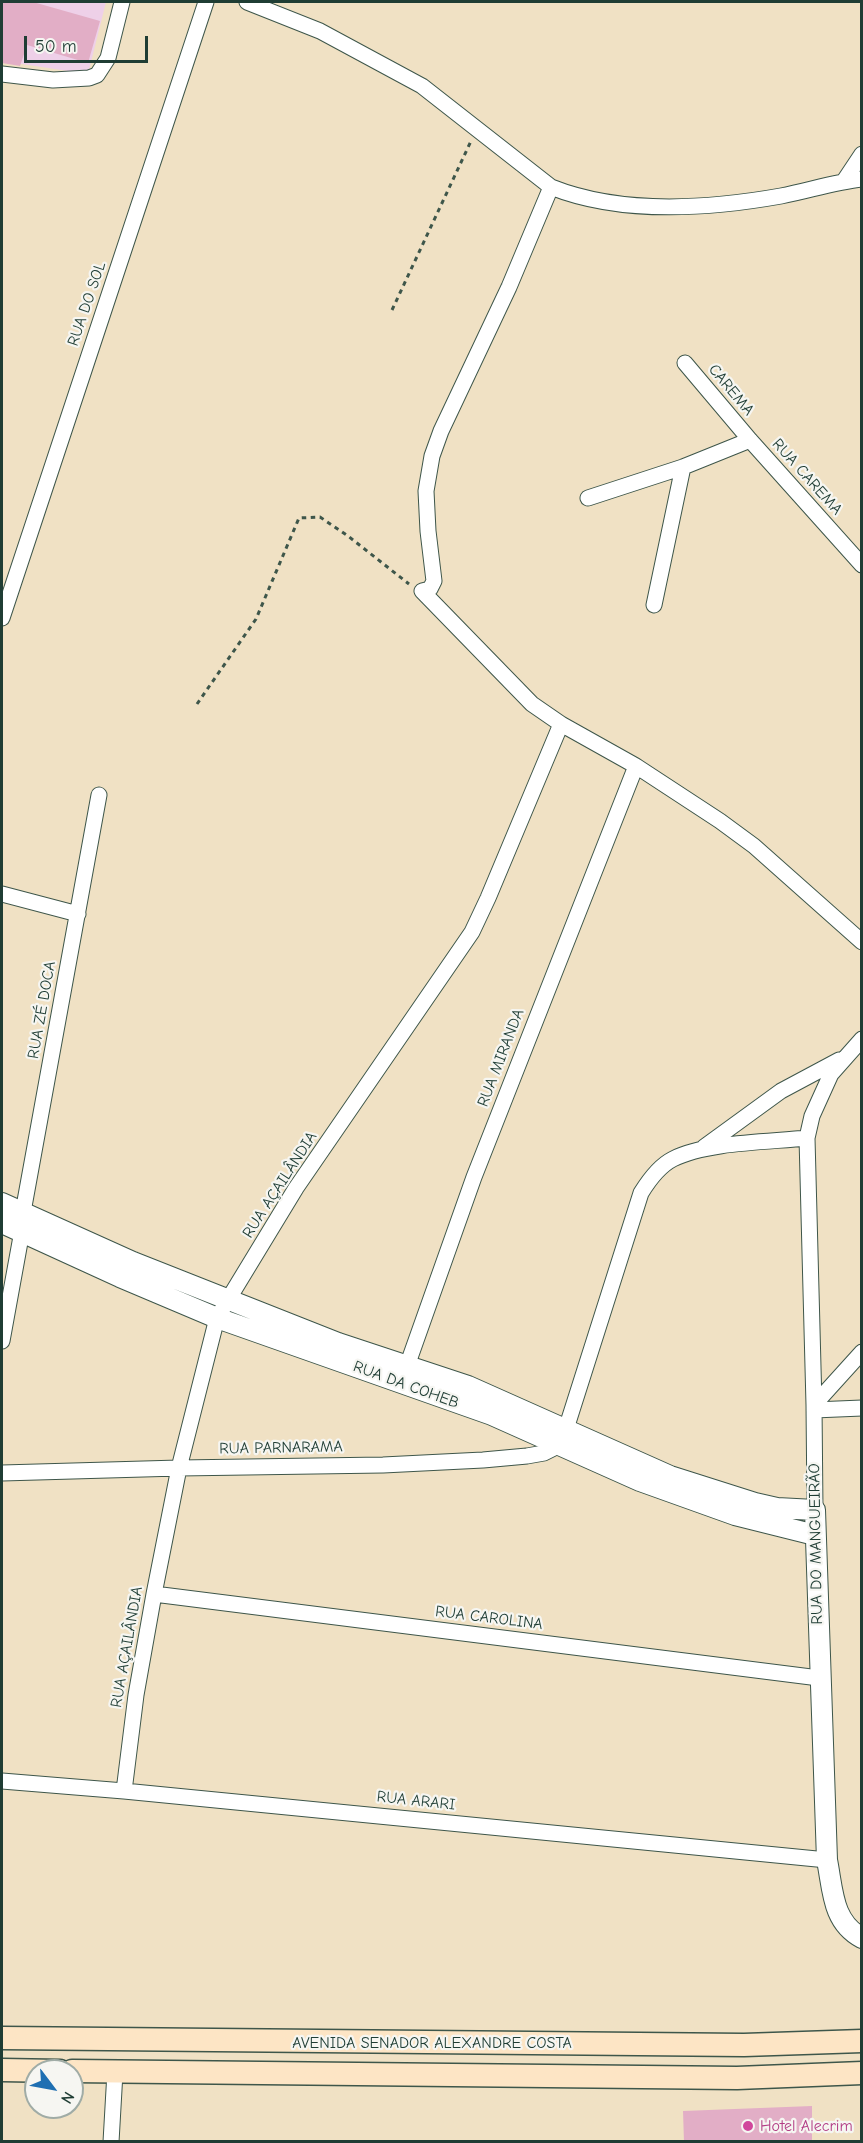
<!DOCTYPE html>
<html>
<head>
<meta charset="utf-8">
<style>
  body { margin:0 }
  #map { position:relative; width:863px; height:2143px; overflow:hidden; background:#f0e1c4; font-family:"Comic Neue",sans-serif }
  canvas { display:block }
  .frame { position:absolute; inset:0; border:3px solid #1f3d34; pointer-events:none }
  .north { position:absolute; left:24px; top:2059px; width:60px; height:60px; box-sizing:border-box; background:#f6f6f2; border:2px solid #a0aca6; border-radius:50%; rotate:122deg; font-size:16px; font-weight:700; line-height:24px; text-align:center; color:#1f3d34 }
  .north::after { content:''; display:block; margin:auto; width:21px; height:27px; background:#1f6fb2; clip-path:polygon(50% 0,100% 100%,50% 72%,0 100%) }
  .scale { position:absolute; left:24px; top:36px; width:124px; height:27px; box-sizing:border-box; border:3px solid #1f3d34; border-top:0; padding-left:8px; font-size:18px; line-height:21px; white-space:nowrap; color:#1f3d34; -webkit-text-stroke:4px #f6f6f2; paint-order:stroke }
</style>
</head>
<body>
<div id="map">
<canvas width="863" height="2143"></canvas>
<div class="frame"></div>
<div class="north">N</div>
<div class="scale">50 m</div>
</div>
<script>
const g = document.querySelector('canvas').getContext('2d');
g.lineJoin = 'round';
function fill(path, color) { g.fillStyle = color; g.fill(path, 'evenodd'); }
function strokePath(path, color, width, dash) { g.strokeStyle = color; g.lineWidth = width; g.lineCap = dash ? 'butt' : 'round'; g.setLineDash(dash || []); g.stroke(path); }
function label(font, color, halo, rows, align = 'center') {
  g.font = font + ' "Comic Neue",sans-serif'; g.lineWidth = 4.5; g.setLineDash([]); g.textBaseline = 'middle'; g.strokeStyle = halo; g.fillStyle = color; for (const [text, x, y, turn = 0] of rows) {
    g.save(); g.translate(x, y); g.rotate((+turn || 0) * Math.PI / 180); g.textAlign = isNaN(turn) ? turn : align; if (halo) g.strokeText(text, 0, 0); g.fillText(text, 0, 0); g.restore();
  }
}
fill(new Path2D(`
  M2 2H106L88 74 2 61Z`), '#eed0e8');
fill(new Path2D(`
  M2 2H33L100 21 88 63 27 45 20 66 2 63Z
  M812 2106V2142H684L683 2111Z`), '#e2aec6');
const minor = new Path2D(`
  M247 2 320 31 422 86 551 187C621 215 708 209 781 196 808 191 834 182 862 179
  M2 74 53 80 89 78 97 75 108 58 122 2
  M844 181 862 154
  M551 187 509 287 441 431 432 456 426 491 428 531 434 581 430 589 422 591 532 704 561 724
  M685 363 750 440 862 565
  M588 498 683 467 750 440
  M654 605 683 467
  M2 618 206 2
  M2 894 78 914
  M807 1138 814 1405 815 1510
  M704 1147 781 1091 839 1060
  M2 1341 22 1231 23 1212 99 795
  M407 1366 474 1177 636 766
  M814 1405 862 1352
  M814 1410 862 1408
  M2 1473 179 1468 383 1465 483 1460 527 1456 544 1453 558 1446 566 1429 641 1193C649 1180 659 1166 673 1159 706 1142 769 1142 807 1138L812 1116 831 1074 862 1039
  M154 1594 819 1678
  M2 1781 124 1791 827 1860
  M124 1791 136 1695 154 1594 179 1468 217 1318 296 1188 472 932 488 898 561 724 636 766 720 821 754 846 862 942
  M111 2142 115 2072`);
const tertiary = new Path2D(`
  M2 1203 133 1262 338 1343 468 1386 670 1476 755 1503 777 1508 815 1510 827 1860C833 1890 832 1922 862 1938
  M2 1223 120 1277 217 1318 492 1415 640 1481 735 1515 815 1535`);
const secondary = new Path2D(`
  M2 2038 744 2045 862 2041
  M2 2070 60 2071
  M72 2071 737 2078 862 2073`);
strokePath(minor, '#3e564a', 17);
strokePath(tertiary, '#3e564a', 22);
strokePath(secondary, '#3e564a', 25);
strokePath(new Path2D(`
  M392 310 471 141
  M197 704 256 619 299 518 320 517 348 536 409 584`), '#3e564a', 3, [4.5, 4.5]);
strokePath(minor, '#fff', 15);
strokePath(tertiary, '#fff', 20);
strokePath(secondary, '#fde5c5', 22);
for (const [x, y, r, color] of [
  [748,2126,6,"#d1479c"]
]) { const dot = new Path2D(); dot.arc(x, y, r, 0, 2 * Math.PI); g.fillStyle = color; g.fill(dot); strokePath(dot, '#f6f6f2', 2); }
label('16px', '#1f3d34', '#f6f6f2', [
  ["RUA DO SOL",87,304,-71],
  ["CAREMA",731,390,50],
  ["RUA CAREMA",807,477,48],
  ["RUA ZÉ DOCA",42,1010,-80],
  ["RUA MIRANDA",501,1058,-69],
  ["RUA AÇAILÂNDIA",280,1185,-57],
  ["RUA DA COHEB",406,1385,20],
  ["RUA PARNARAMA",281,1448,-1],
  ["RUA DO MANGUEIRÃO",816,1544,-91],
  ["RUA CAROLINA",489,1618,7],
  ["RUA AÇAILÂNDIA",127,1647,-80],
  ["RUA ARARI",416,1801,6],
  ["AVENIDA SENADOR ALEXANDRE COSTA",432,2043]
]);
label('16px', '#b23c85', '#f6f6f2', [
  ["Hotel Alecrim",760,2126]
], 'left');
</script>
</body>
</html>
